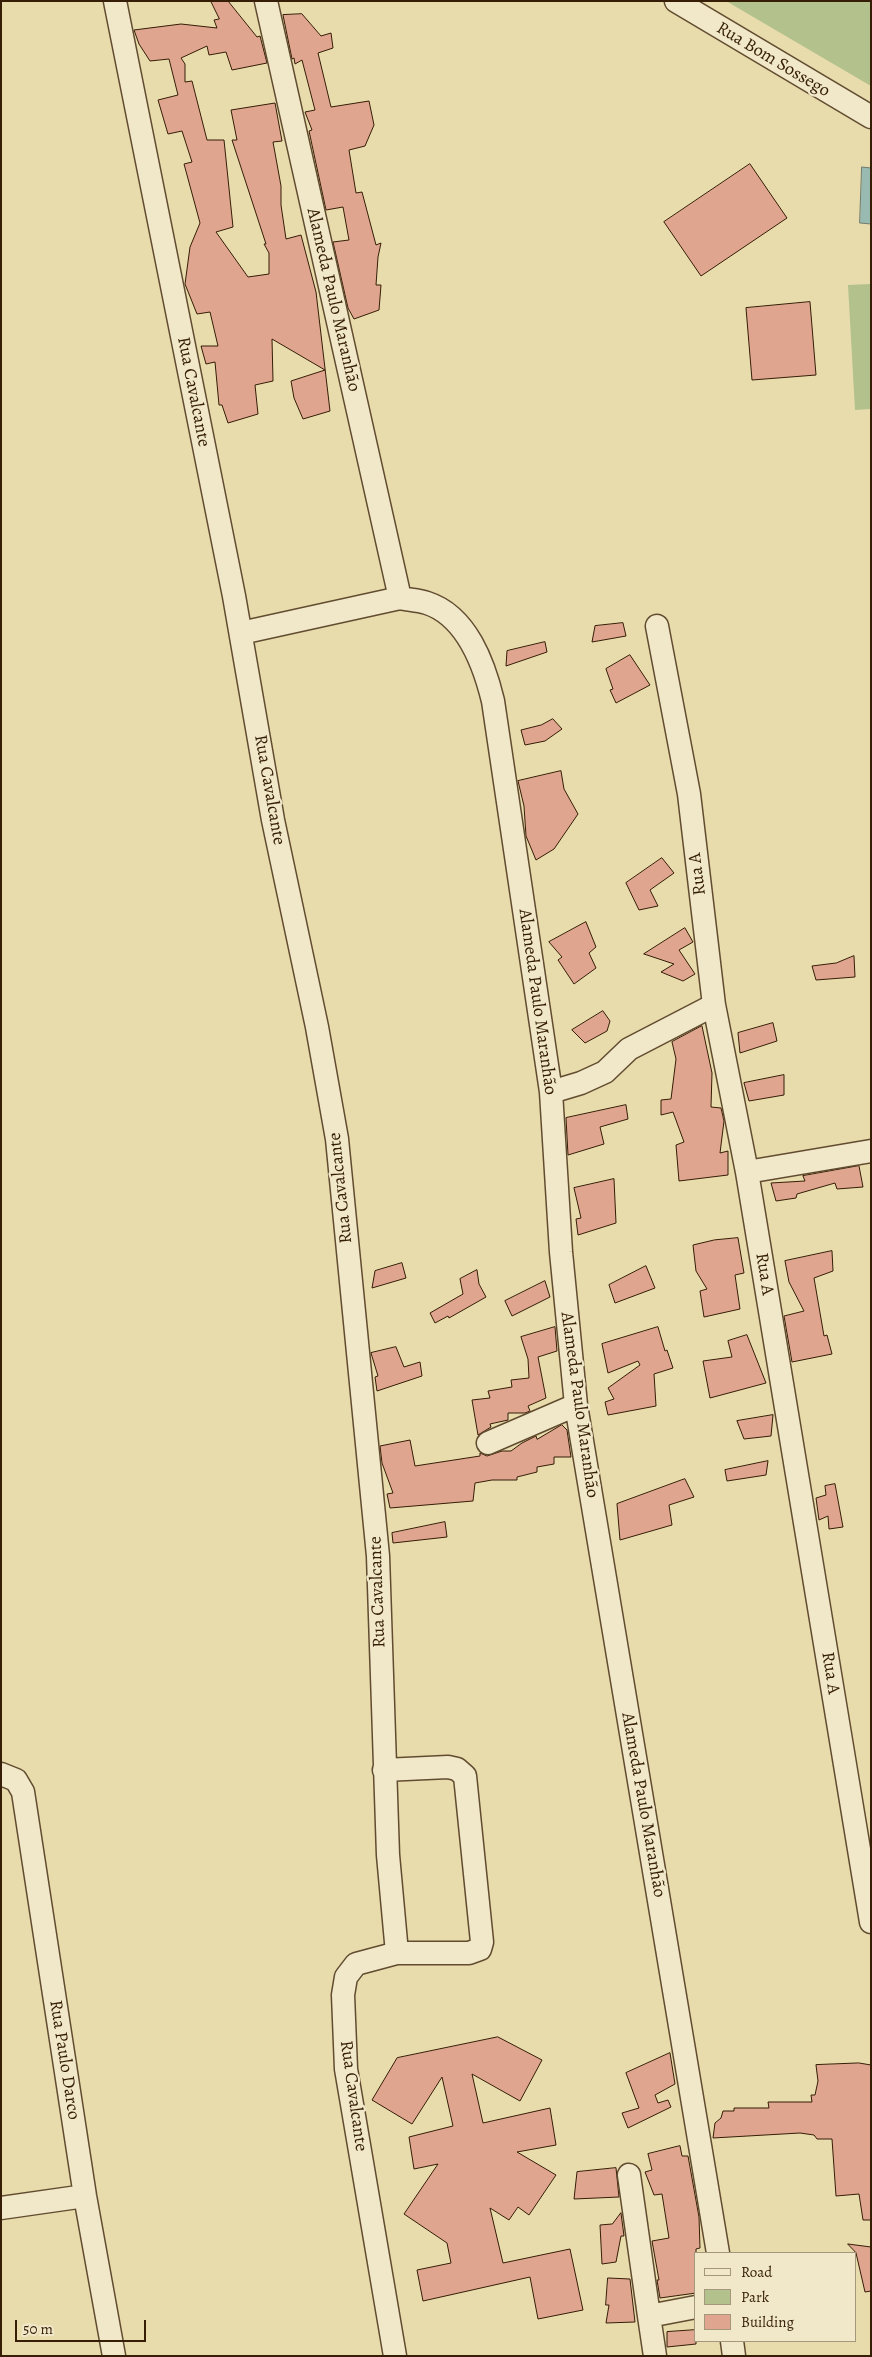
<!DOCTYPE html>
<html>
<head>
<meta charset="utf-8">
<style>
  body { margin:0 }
  #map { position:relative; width:872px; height:2357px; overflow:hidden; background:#e8dbac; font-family:Alegreya,serif }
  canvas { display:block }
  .frame { position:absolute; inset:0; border:2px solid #351d06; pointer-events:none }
  .legend { position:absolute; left:694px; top:2252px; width:162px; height:90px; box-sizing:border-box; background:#f0e8c9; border:1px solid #a5977b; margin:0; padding:6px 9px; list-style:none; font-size:15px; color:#351d06 }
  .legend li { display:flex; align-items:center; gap:10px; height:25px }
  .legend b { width:25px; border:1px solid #a5977b }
  .scale { position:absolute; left:15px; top:2320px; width:131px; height:22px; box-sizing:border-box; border:2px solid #351d06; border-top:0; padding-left:6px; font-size:15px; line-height:18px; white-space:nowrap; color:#351d06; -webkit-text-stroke:4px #f0e8c9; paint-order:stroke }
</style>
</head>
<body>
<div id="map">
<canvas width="872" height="2357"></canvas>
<div class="frame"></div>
<ul class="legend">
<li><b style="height:6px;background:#f0e8c9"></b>Road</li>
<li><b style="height:14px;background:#b3c18c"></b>Park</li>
<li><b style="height:14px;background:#dfa58f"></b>Building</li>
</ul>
<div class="scale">50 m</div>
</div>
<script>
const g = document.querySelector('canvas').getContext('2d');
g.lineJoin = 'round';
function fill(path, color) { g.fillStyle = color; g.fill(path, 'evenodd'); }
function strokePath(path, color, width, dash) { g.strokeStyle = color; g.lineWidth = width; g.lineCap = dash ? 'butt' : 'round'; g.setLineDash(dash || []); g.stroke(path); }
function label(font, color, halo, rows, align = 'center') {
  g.font = font + ' Alegreya,serif'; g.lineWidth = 4.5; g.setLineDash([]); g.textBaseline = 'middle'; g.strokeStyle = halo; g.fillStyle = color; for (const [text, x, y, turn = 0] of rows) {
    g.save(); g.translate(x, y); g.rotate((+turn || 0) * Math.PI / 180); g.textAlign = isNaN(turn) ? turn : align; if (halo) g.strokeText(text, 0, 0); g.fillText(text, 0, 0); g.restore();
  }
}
fill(new Path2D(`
  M726 1H871V86Z
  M871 284V409L855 410 848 285Z`), '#b3c18c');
const water = new Path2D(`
  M862 167 871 168V224L860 223Z`);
fill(water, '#98bab0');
strokePath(water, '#707b6c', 1);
const building = new Path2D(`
  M211 1H228L257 37 260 36 267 63 232 70 226 52 209 55 207 46 181 58 185 64V82L192 81 207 140H224L233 227 216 232 248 277 269 274V253L264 244H266L232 140H237L231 110 275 103 282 141 273 142 281 186V205L286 239 301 235 316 292 330 411 303 419 294 398 291 381 325 370 272 339 273 381 255 385 258 414 228 423 222 405H219L215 362 206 364 201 346H218L210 312 197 314 185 284 190 247 200 223 184 164 192 162 182 131 168 134 158 100 178 95 169 59 150 61 139 44 134 30 181 24 217 28 214 20 219 19Z
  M302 14 321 36 331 33 333 48 318 53 331 107 369 101 374 125 365 146 349 150 356 193 362 192 376 245 381 243 378 257 376 285H381L379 310 354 319 348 308 333 242 349 240 343 207 326 210 309 131 312 130 305 112 315 110 302 60 295 64 294 58 292 59 283 15Z
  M750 164 787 218 701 276 664 222Z
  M810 302 816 375 752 380 746 308Z
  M623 623 626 636 592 642 595 626Z
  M545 642 547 652 506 666 507 651Z
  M630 655 650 685 616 703 610 690 613 689 606 669Z
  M553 719 562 729 545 741 525 745 521 730 541 725Z
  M561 771 564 789 578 814 554 849 536 860 526 836 524 806 518 781Z
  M662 858 674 873 650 890 658 906 639 910 626 883Z
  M586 922 596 947 589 953 596 968 574 984 558 960 562 957 549 942Z
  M685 928 693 942 679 950 695 974 683 981 661 972 674 964 644 954Z
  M854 956 855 977 816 980 812 966 836 963Z
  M603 1011 610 1021 607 1031 585 1043 572 1030Z
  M773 1023 777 1041 740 1053 738 1033Z
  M702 1026 712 1073 711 1107 721 1108 724 1121 720 1153 728 1151V1175L679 1181 676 1145 684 1142 673 1112 661 1115V1100L671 1099 676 1059 672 1042Z
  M784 1075V1095L749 1101 744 1083Z
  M626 1105 628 1119 600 1127 604 1144 568 1155 566 1118Z
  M859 1166 863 1187 837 1189 835 1183 797 1194 796 1198 776 1201 771 1183 805 1181 803 1176Z
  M614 1179 616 1223 578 1235 576 1219 581 1218 574 1188Z
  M738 1238 744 1273 735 1275 740 1309 704 1317 700 1291 707 1289 696 1271 693 1245 714 1240Z
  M832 1251 833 1271 814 1278 824 1336 827 1335 832 1354 792 1362 784 1316 804 1311 789 1282 785 1261Z
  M402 1263 406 1278 372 1288 375 1271Z
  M646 1266 655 1288 615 1303 609 1285Z
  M477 1270 479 1284 486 1297 449 1318 448 1316 435 1323 430 1313 463 1294 460 1279Z
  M545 1281 550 1297 512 1316 505 1301Z
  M555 1327 557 1351 538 1357 546 1398 528 1406 530 1411 525 1413H508V1420L490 1424 491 1427 478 1435 472 1400 490 1398 488 1391 512 1387 511 1380 529 1378 528 1359 521 1337Z
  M658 1327 665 1351 667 1350 673 1368 654 1374 656 1406 608 1415 605 1402 614 1399 608 1388 640 1365 638 1361 608 1373 602 1344Z
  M747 1335 766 1383 710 1398 703 1361 732 1357 728 1341Z
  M396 1347 404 1367 420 1362 422 1376 377 1391 375 1377 378 1376 371 1353Z
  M773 1415 771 1436 744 1439 737 1421Z
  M562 1425 567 1430 571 1457H554V1464L537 1467V1472L517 1477V1480H492L475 1483 473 1501 390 1508 387 1494 393 1493 382 1463 380 1446 410 1440 415 1466 480 1456V1453L487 1456 502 1451H511L522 1443 536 1436 537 1439Z
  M768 1461 766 1475 727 1481 725 1470Z
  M685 1479 694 1497 669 1505 672 1525 620 1540 617 1504Z
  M835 1484 843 1527 829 1529 828 1516 819 1520 816 1498 826 1495 825 1486Z
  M445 1522 447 1537 393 1543 392 1533Z
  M498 2037 542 2060 520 2101 472 2074 483 2123 550 2108 556 2145 517 2152 556 2175 529 2215 518 2207 509 2220 490 2208 503 2263 570 2249 583 2310 538 2319 530 2277 423 2301 417 2270 451 2263 447 2243 404 2214 438 2164 414 2169 409 2137 453 2126 442 2077 412 2124 372 2100 397 2058Z
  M670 2053 675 2084 655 2095 658 2103 668 2100 671 2107 628 2128 622 2113 639 2108 626 2073Z
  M859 2063 871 2065V2220H863L859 2194 836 2196 832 2139H817L814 2135 800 2133 713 2138 715 2123 721 2118 723 2111H734V2108H769L768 2102H812L811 2095H815L818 2081 816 2065Z
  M680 2146 682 2156H688L699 2217 700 2248 696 2249V2293L660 2298 657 2280H659L652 2241 669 2238 662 2194 654 2195 645 2172 652 2170 648 2154Z
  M616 2168 619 2197 574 2199 577 2172Z
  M621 2213 624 2236H621L616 2262 602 2264 600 2225 612 2224Z
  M848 2244 871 2247V2291L865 2292 856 2253Z
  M608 2278 630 2279 635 2322 606 2323 609 2305H606Z
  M696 2330V2344L667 2347V2332Z`);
fill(building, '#dfa58f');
strokePath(building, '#351d06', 1);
const minor = new Path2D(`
  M115 1 234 596 273 820 317 1027 337 1139 378 1556 388 1855 397 1953 356 1964 346 1977 343 1995 346 2069 395 2356
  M266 1 400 598
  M676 1 871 117
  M657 626 689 794 714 1005 747 1172 871 1922
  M241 633 400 598C409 600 418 600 427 603 467 616 484 664 493 701L551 1092 561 1252 576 1405 718 2253
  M551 1092 581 1083 605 1072 629 1049 714 1005
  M747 1172 871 1151
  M488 1443 576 1405
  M384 1770 448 1767 457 1769 465 1776 482 1942 480 1949 469 1953H397
  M1 1774 16 1780 23 1792 85 2196 114 2356
  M629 2175 649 2316
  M1 2208 85 2196
  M732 2341 734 2356
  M655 2356 649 2316 696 2307`);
strokePath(minor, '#624c30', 25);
strokePath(minor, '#f0e8c9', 22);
label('18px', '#351d06', '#f0e8c9', [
  ["Rua Bom Sossego",773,60,31],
  ["Alameda Paulo Maranhão",333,300,77],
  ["Rua Cavalcante",193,392,79],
  ["Rua Cavalcante",269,790,80],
  ["Rua A",698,874,-97],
  ["Alameda Paulo Maranhão",537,1002,82],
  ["Rua Cavalcante",341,1188,-96],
  ["Rua A",764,1274,81],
  ["Alameda Paulo Maranhão",579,1405,82],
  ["Rua Cavalcante",378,1592,-92],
  ["Rua A",830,1673,81],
  ["Alameda Paulo Maranhão",643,1805,80],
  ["Rua Paulo Darco",64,2060,81],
  ["Rua Cavalcante",353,2096,82]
]);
</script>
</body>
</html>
